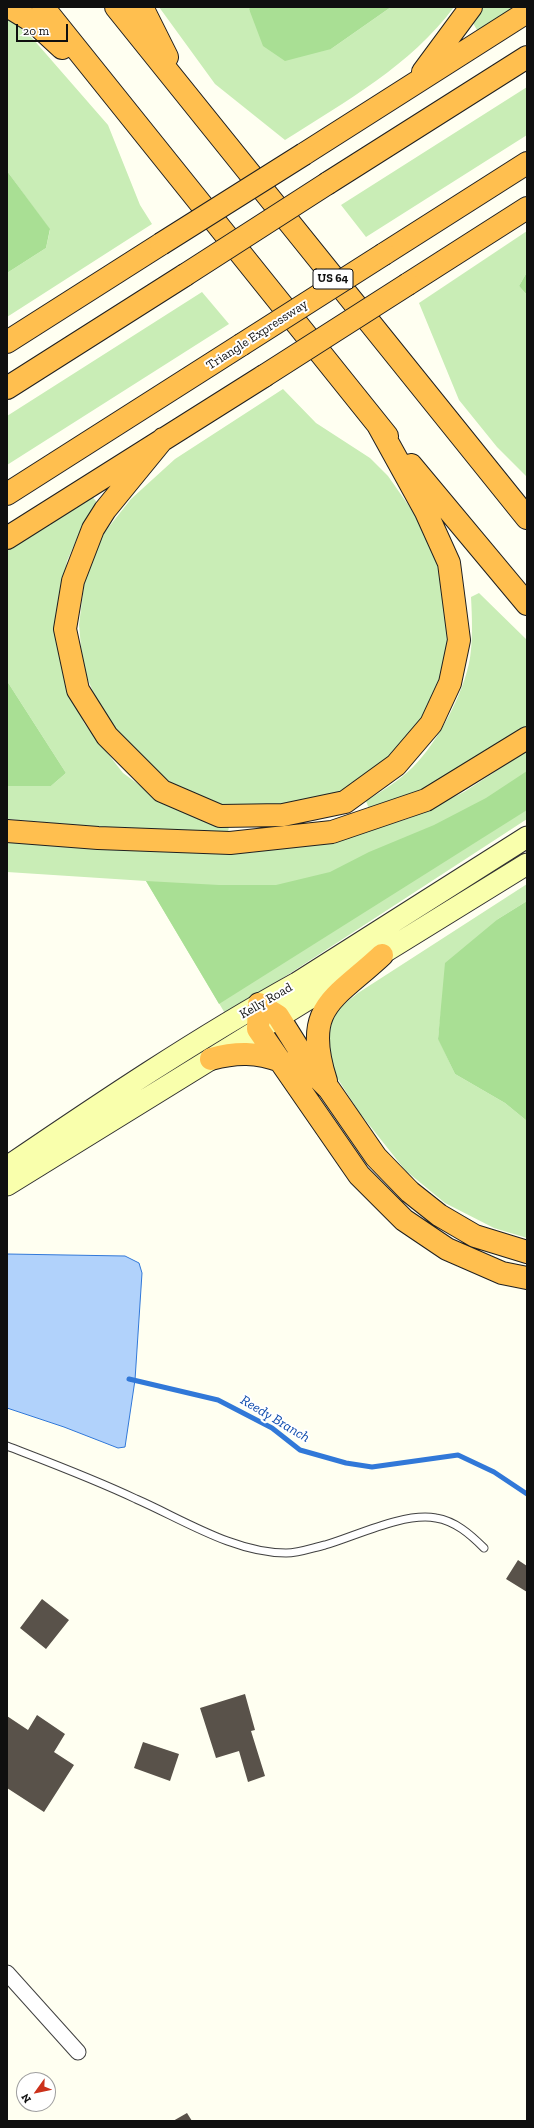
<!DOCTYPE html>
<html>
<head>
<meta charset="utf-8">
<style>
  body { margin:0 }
  #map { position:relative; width:534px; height:2128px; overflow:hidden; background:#fffff1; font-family:"Zilla Slab",serif }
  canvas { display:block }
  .frame { position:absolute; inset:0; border:8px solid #0f0f0f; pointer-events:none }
  .north { position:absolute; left:16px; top:2072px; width:40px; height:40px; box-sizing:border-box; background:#fff; border:1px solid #9f9f9f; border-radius:50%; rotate:237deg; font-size:11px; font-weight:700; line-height:16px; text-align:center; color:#0f0f0f }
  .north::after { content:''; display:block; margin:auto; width:14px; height:18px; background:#cb311b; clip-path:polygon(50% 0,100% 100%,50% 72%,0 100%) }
  .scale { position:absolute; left:16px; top:24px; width:52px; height:18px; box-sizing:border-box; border:2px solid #0f0f0f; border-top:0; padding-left:5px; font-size:12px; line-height:14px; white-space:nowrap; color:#0f0f0f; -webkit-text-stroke:3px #fff; paint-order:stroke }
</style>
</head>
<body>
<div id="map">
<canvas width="534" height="2128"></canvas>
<div class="frame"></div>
<div class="north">N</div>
<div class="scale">20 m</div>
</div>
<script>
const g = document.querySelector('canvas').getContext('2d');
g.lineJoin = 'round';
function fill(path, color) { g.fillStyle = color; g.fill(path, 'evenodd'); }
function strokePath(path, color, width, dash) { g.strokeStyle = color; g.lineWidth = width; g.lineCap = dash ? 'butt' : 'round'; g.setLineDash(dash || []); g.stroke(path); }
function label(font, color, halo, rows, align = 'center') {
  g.font = font + ' "Zilla Slab",serif'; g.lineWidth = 4; g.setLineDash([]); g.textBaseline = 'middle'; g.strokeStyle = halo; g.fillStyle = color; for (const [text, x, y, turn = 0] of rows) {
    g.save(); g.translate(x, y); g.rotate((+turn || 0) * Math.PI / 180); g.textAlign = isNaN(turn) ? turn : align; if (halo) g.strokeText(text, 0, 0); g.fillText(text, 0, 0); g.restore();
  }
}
fill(new Path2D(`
  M159 7H251L249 10 331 49 391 7H454C411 65 345 102 285 140L215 84Z
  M482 7H517L478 32 473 23Z
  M7 17 33 39 108 125 140 205 152 224 7 317V273L46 248 50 230 7 171Z
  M527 87V135L366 237 341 205Z
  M527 231V272L519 286 527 295V477L497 447 459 400 419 303Z
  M202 292 229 324 7 465V416Z
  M283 389 316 423 370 458 388 476 416 516 437 558 448 593 450 636 442 680 424 720 391 759 344 792 265 808 221 804 177 787 137 757 102 713 83 668 79 625 86 569 104 533 131 499 175 459Z
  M92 496 98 504 82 527 67 561 57 617 64 674 84 723 123 773 164 803 229 825 228 834H187L7 819V786H51L66 773 7 681V550Z
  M479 593 527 640V726L462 770 417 792 370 811 366 801C382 791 399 781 413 767 438 742 464 693 470 658 473 638 472 616 471 597Z
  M527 751V819L226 1015 146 881 7 872V840L177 851 248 853 340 840 410 818 464 792Z
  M527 884V901L498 919 442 1004 438 1038 455 1074 505 1103 527 1121V1238L494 1228 445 1203 405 1170 359 1112 334 1073 327 1040 332 1014 358 993Z`), '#c9edb6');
fill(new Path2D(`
  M251 7H391L331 49 285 61 263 46 249 9Z
  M7 171 50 229 46 248 7 273Z
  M527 272V295L519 286Z
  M7 681 66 773 51 786H7Z
  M527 771V810L219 1004 146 881 219 885H276L330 872 369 852 434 825 486 798Z
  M527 901V1121L505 1103 455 1074 438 1039 445 963 498 919Z`), '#a9df94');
const water = new Path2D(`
  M7 1254 125 1256 139 1263 142 1273 135 1380 125 1447 118 1448 64 1427 7 1408Z`);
fill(water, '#b1d2fb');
strokePath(water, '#3178d8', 1);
strokePath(new Path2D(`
  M129 1379 218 1400 272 1428 300 1450 346 1463 372 1467 458 1455 494 1472 527 1494`), '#3178d8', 5);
fill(new Path2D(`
  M518 1560 527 1566V1592L506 1579Z
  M42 1599 69 1620 46 1649 20 1628Z
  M245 1694 255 1730 251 1731 265 1776 248 1782 239 1751 216 1758 200 1708Z
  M37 1715 65 1734 54 1752 74 1765 44 1812 7 1788V1716L28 1730Z
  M143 1742 179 1754 170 1781 134 1768Z
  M187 2113 192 2121H173Z`), '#59524a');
const lane = new Path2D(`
  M7 1446C51 1463 94 1479 136 1499 182 1519 234 1553 286 1553 299 1553 312 1548 325 1545 356 1536 404 1512 436 1518 455 1521 470 1534 484 1548`);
const street = new Path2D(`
  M7 1973 78 2052`);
const secondary = new Path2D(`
  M7 1167C101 1103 196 1039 297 983L527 837
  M7 1185 527 864`);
const highway = new Path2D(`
  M9 7 35 23 62 48
  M43 7 387 436
  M116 7 527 518
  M142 7 167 57
  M423 72 471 7
  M304 154 527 12
  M328 183 527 57
  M384 254 527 163
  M408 284 527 208
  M7 342 161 244
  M7 388 185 275
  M163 439 105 510 93 529 73 581 65 629 78 690 107 736 162 791 220 816 283 815 345 802 396 765 431 724 450 683 459 640 449 563 426 512 378 425
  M411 465 527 604
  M7 494 241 345
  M7 538 264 376
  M7 831 98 838 230 843 332 832 426 800 527 738
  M211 1059C236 1052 257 1052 281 1061
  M326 1081C302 1006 334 1000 382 955
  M527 1252 475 1236 439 1215 410 1192 376 1157 329 1089 315 1075 278 1016 259 1004 258 1029 359 1175 404 1220 447 1249 502 1273 527 1278`);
strokePath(lane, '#424242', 9);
strokePath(street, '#424242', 17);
strokePath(secondary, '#313131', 23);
strokePath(highway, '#202020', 24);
strokePath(lane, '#fff', 7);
strokePath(street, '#fff', 15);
strokePath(secondary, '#f9ffac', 21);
strokePath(highway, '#ffbf4f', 22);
const highwayBridge = new Path2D(`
  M161 244 304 154
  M185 275 328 183
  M241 345 384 254
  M264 376 408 284`);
strokePath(highwayBridge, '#202020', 24, []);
strokePath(highwayBridge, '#ffbf4f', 22);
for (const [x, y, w] of [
  [333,279,40]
]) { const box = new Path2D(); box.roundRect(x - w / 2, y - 10, w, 20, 3); g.fillStyle = '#fff'; g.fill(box); strokePath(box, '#0f0f0f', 1); }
label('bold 12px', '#0f0f0f', null, [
  ["US 64",333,279]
]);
label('13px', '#0f0f0f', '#fff', [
  ["Triangle Expressway",257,335,-33],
  ["Kelly Road",266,1001,-30]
]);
label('italic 14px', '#0d4aac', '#fff', [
  ["Reedy Branch",275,1419,31]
]);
</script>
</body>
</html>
